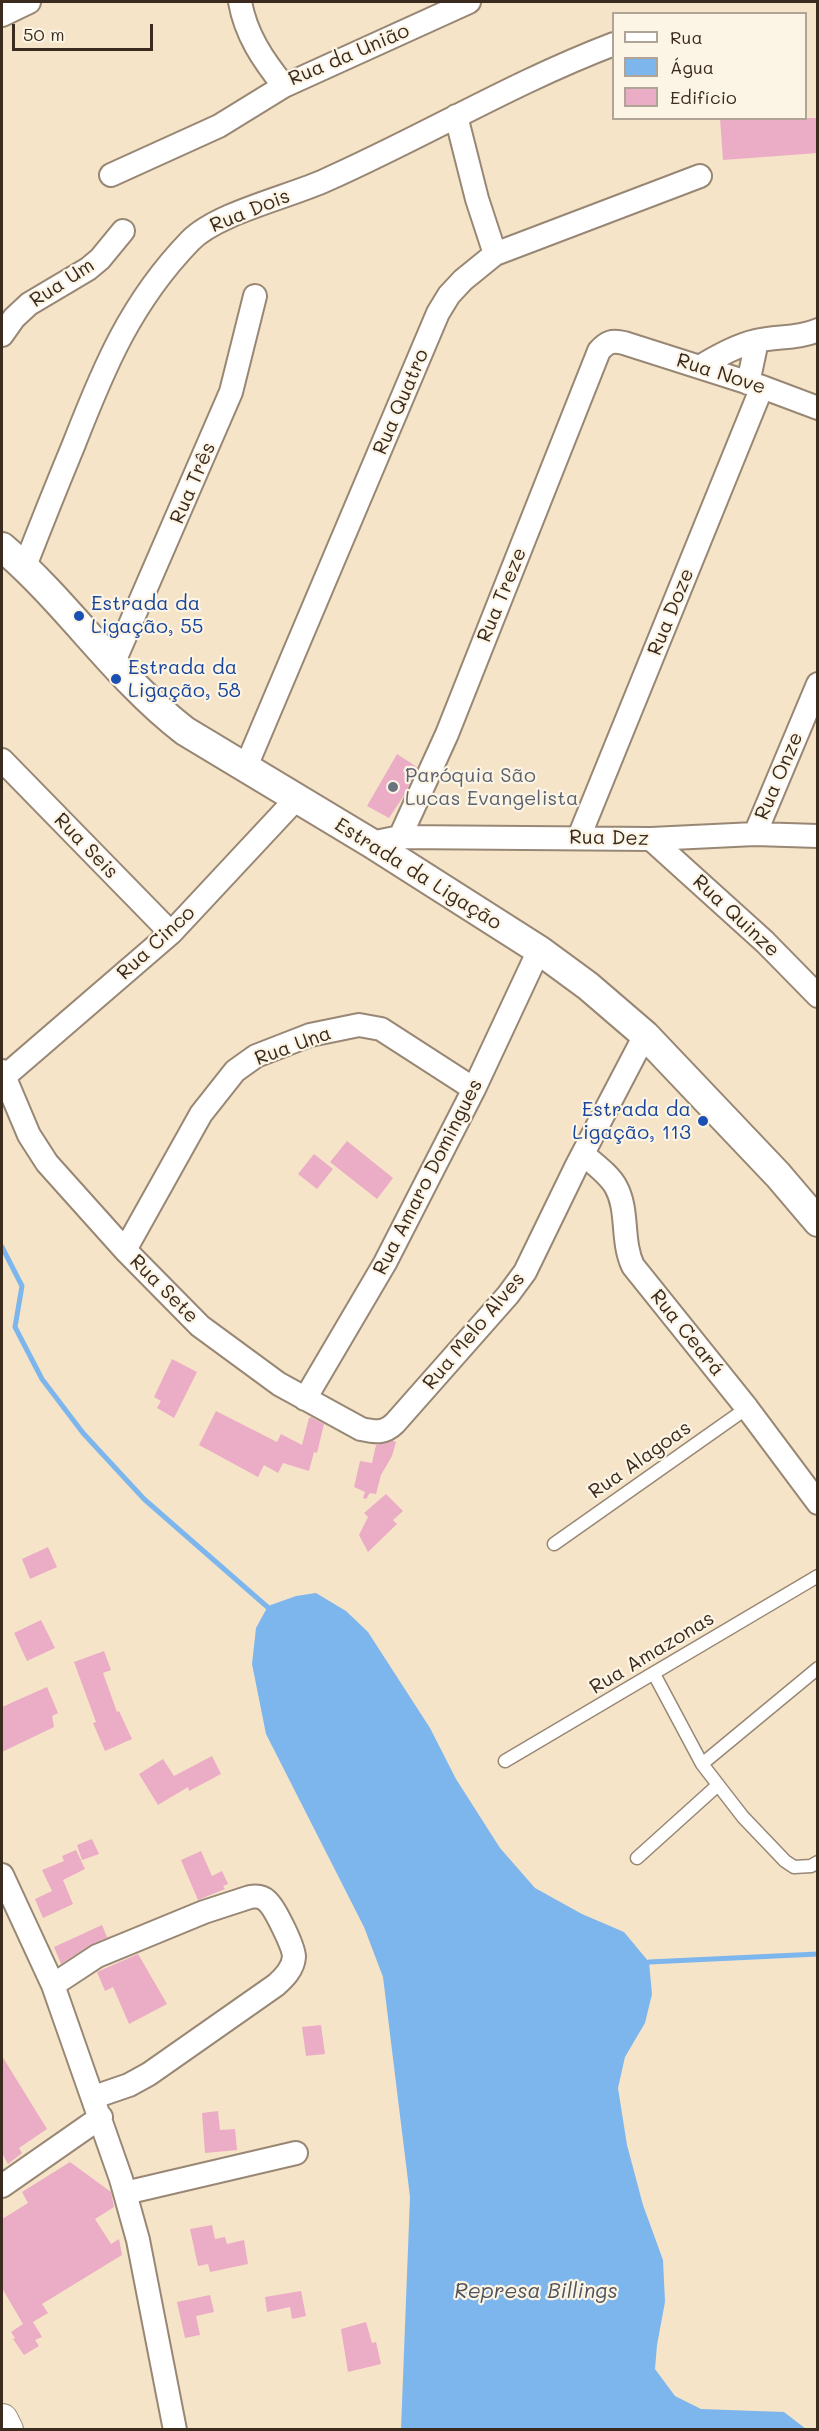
<!DOCTYPE html>
<html>
<head>
<meta charset="utf-8">
<style>
  body { margin:0 }
  #map { position:relative; width:819px; height:2431px; overflow:hidden; background:#f6e4c9; font-family:Mali,sans-serif }
  canvas { display:block }
  .frame { position:absolute; inset:0; border:3px solid #3b2a1e; pointer-events:none }
  .legend { position:absolute; left:612px; top:12px; width:195px; height:108px; box-sizing:border-box; background:#fcf5e5; border:2px solid #afa495; margin:0; padding:8px 10px; list-style:none; font-size:18px; color:#3b2a1e }
  .legend li { display:flex; align-items:center; gap:12px; height:30px }
  .legend b { width:30px; border:2px solid #afa495 }
  .scale { position:absolute; left:12px; top:24px; width:141px; height:27px; box-sizing:border-box; border:3px solid #3b2a1e; border-top:0; padding-left:8px; font-size:18px; line-height:21px; white-space:nowrap; color:#3b2a1e; -webkit-text-stroke:4px #fcf5e5; paint-order:stroke }
</style>
</head>
<body>
<div id="map">
<canvas width="819" height="2431"></canvas>
<div class="frame"></div>
<ul class="legend">
<li><b style="height:8px;background:#fff"></b>Rua</li>
<li><b style="height:16px;background:#7db6ed"></b>Água</li>
<li><b style="height:16px;background:#ebacc5"></b>Edifício</li>
</ul>
<div class="scale">50 m</div>
</div>
<script>
const g = document.querySelector('canvas').getContext('2d');
g.lineJoin = 'round';
function fill(path, color) { g.fillStyle = color; g.fill(path, 'evenodd'); }
function strokePath(path, color, width, dash) { g.strokeStyle = color; g.lineWidth = width; g.lineCap = dash ? 'butt' : 'round'; g.setLineDash(dash || []); g.stroke(path); }
function label(font, color, halo, rows, align = 'center') {
  g.font = font + ' Mali,sans-serif'; g.lineWidth = 4.5; g.setLineDash([]); g.textBaseline = 'middle'; g.strokeStyle = halo; g.fillStyle = color; for (const [text, x, y, turn = 0] of rows) {
    g.save(); g.translate(x, y); g.rotate((+turn || 0) * Math.PI / 180); g.textAlign = isNaN(turn) ? turn : align; if (halo) g.strokeText(text, 0, 0); g.fillText(text, 0, 0); g.restore();
  }
}
fill(new Path2D(`
  M316 1593 346 1611 368 1632 430 1728 456 1779 500 1848 535 1888 582 1914 624 1932 649 1962 652 1994 645 2023 625 2057 618 2088 627 2145 643 2205 663 2260 665 2302 657 2345 655 2369 675 2396 701 2409 784 2412 806 2429H401L410 2197 383 1977 364 1927 266 1734 252 1664 256 1628 268 1606 296 1596Z`), '#7db6ed');
strokePath(new Path2D(`
  M2 1247 22 1286 15 1327 42 1379 83 1433 144 1499 272 1611
  M649 1962 818 1954`), '#7db6ed', 5);
fill(new Path2D(`
  M720 118H818V153L723 160Z
  M397 754 417 767 405 794 389 818 367 806Z
  M347 1141 393 1178 377 1199 330 1162Z
  M314 1154 333 1169 317 1189 298 1174Z
  M172 1359 197 1372 174 1418 157 1408 161 1401 154 1397Z
  M216 1411 277 1442 281 1434 302 1445 309 1418 311 1417 324 1424 317 1453 314 1452 309 1471 283 1463 278 1473 264 1465 258 1477 199 1445Z
  M393 1441 396 1442 392 1456 381 1475 376 1494 370 1493 366 1499 363 1498 365 1492 354 1487 360 1461 372 1463 376 1445Z
  M386 1494 403 1511 393 1520 397 1524 368 1552 359 1535 368 1517 364 1513Z
  M48 1547 57 1567 30 1579 22 1559Z
  M41 1620 55 1648 27 1661 14 1633Z
  M104 1651 111 1670 103 1673 117 1712 119 1711 132 1739 105 1751 93 1723 96 1722 74 1662Z
  M47 1687 58 1713 52 1716 54 1727 2 1752V1707Z
  M212 1756 221 1774 189 1791 188 1787 158 1805 139 1774 163 1759 174 1776Z
  M92 1839 99 1854 82 1860 77 1845Z
  M76 1850 85 1869 63 1880 73 1904 43 1918 35 1899 52 1891 42 1870 64 1861 62 1856Z
  M201 1851 212 1876 222 1871 228 1884 223 1886 225 1889 198 1900 181 1860Z
  M102 1925 107 1937 115 1934 90 1945 61 1964 54 1947Z
  M138 1954 167 2004 129 2024 113 1987 105 1991 97 1972Z
  M321 2025 325 2054 306 2056 302 2027Z
  M2 2056 47 2129 19 2148 22 2153 8 2164 2 2153Z
  M218 2111 220 2130 235 2129 237 2150 205 2153 202 2113Z
  M70 2162 111 2192 114 2207 95 2219 111 2244 119 2239 122 2255 42 2304 48 2313 33 2322 42 2337 35 2340 39 2346 24 2355 13 2339 15 2338 11 2332 23 2324 2 2288V2219L28 2203 22 2192Z
  M212 2225 215 2239 225 2237 227 2244 244 2240 248 2264 210 2272 208 2264 198 2266 190 2229Z
  M301 2291 306 2316 292 2319 290 2307 267 2312 265 2297Z
  M210 2295 214 2312 196 2316 200 2335 185 2338 177 2302Z
  M366 2322 372 2343 376 2342 381 2364 348 2372 341 2329Z`), '#ebacc5');
const service = new Path2D(`
  M554 1544 747 1408
  M654 1674 702 1764 743 1817 785 1861 794 1867 811 1866 818 1862
  M505 1761 818 1576
  M702 1764 818 1668
  M637 1858 718 1785`);
const minor = new Path2D(`
  M240 2C246 35 263 60 284 86L469 2
  M2 15 29 2
  M456 116 477 199 495 254
  M111 175 219 126 284 86
  M2 335 14 318 29 304 88 269 100 259 123 231
  M699 367C717 357 735 346 756 341 777 336 798 339 818 330
  M748 383 757 341
  M25 566C41 525 57 485 74 444 104 367 131 302 190 241 217 213 289 197 326 180 423 137 514 82 614 44
  M113 664 231 392 255 296
  M2 760 171 933
  M245 769 438 313 449 295 463 280 495 254 700 176
  M755 834 818 684
  M400 837 651 839 755 834 818 836
  M579 837 762 387
  M651 839 765 942 818 996
  M371 843 400 837 447 734 599 351C607 342 612 340 624 343L762 387 818 408
  M2 1071 29 1135 47 1163 125 1250 200 1326 279 1384 361 1429C375 1432 384 1434 395 1423L508 1295 525 1272 577 1165 645 1035
  M4 1077 171 933 297 798
  M583 1154C594 1164 609 1174 616 1187 629 1211 621 1241 633 1266L747 1408 818 1503
  M125 1250 201 1114 235 1071 256 1056 310 1035 359 1025 381 1029 474 1089
  M305 1399 385 1263 474 1089 539 950
  M2 1875 53 1985 121 2179 138 2240 175 2430
  M53 1985 97 1956 204 1912 250 1897C256 1896 262 1896 267 1901 275 1908 294 1947 294 1957 293 1969 284 1978 276 1985L149 2074 129 2085 94 2097
  M2 2186 101 2117
  M125 2193 296 2153`);
const tertiary = new Path2D(`
  M2 547C68 603 116 678 185 731L371 843 539 950 588 986 645 1035 778 1175 818 1222`);
const secondary = new Path2D(`
  M2 2420 7 2430`);
strokePath(service, '#988774', 15);
strokePath(minor, '#988774', 26);
strokePath(tertiary, '#988774', 32);
strokePath(secondary, '#988774', 34);
strokePath(service, '#fff', 12);
strokePath(minor, '#fff', 22);
strokePath(tertiary, '#fff', 28);
strokePath(secondary, '#fff', 32);
for (const [x, y, r, color] of [
  [79,616,6,"#1a4fb4"],
  [116,679,6,"#1a4fb4"],
  [393,787,6,"#6b7280"],
  [703,1121,6,"#1a4fb4"]
]) { const dot = new Path2D(); dot.arc(x, y, r, 0, 2 * Math.PI); g.fillStyle = color; g.fill(dot); strokePath(dot, '#fcf5e5', 2); }
label('20px', '#3b2a1e', '#fcf5e5', [
  ["Rua da União",349,55,-23],
  ["Rua Dois",250,211,-22],
  ["Rua Um",62,283,-33],
  ["Rua Nove",721,374,18],
  ["Rua Quatro",401,402,-67],
  ["Rua Três",193,483,-67],
  ["Rua Treze",502,595,-68],
  ["Rua Doze",671,612,-68],
  ["Rua Onze",779,776,-67],
  ["Rua Dez",609,838,1],
  ["Rua Seis",86,846,46],
  ["Estrada da Ligação",418,874,32],
  ["Rua Quinze",736,916,43],
  ["Rua Cinco",156,943,-43],
  ["Rua Una",293,1046,-20],
  ["Rua Amaro Domingues",428,1177,-63],
  ["Rua Sete",164,1289,45],
  ["Rua Melo Alves",474,1331,-50],
  ["Rua Ceará",687,1333,51],
  ["Rua Alagoas",640,1460,-35],
  ["Rua Amazonas",652,1653,-31]
]);
label('20px', '#164399', '#fcf5e5', [
  ["Estrada da",91,604],
  ["Ligação, 55",91,627],
  ["Estrada da",128,668],
  ["Ligação, 58",128,691],
  ["Estrada da",691,1110,"right"],
  ["Ligação, 113",691,1133,"right"]
], 'left');
label('20px', '#5b616d', '#fcf5e5', [
  ["Paróquia São",405,776],
  ["Lucas Evangelista",405,799]
], 'left');
label('italic 21px', '#4f545c', '#fcf5e5', [
  ["Represa Billings",536,2292]
]);
</script>
</body>
</html>
